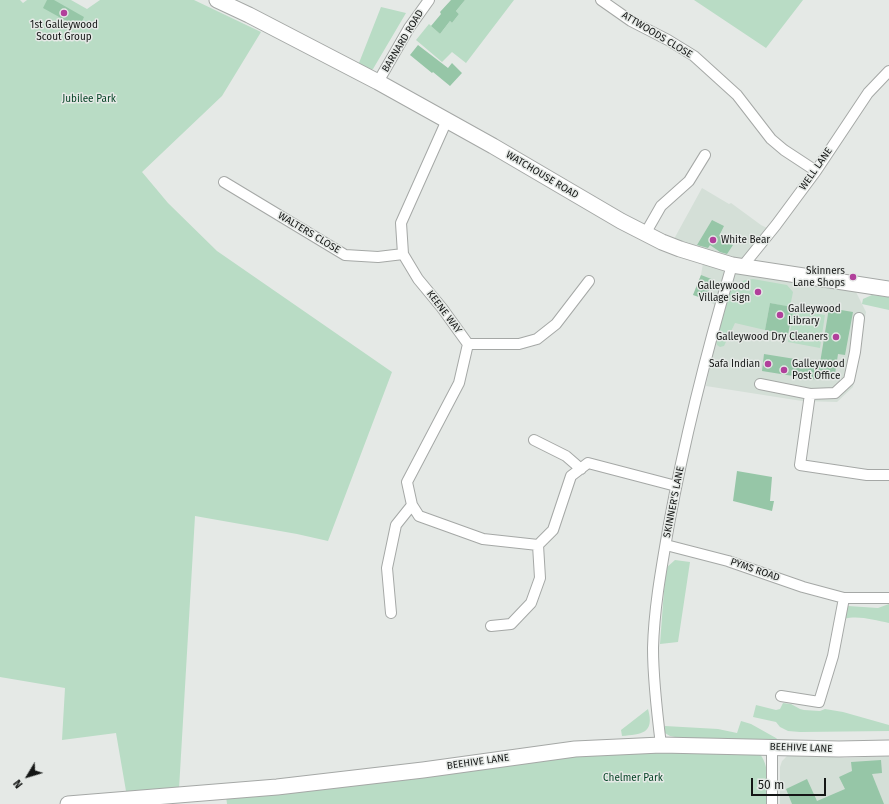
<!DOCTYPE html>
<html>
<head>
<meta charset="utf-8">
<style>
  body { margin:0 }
  #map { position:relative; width:889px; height:804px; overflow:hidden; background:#e5e9e6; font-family:"Fira Sans",sans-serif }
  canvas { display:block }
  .north { position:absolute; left:8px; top:756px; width:40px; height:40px; -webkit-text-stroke:3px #e5e9e6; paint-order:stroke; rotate:232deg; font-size:11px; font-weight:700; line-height:16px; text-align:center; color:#141615 }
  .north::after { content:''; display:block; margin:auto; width:14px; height:18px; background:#141615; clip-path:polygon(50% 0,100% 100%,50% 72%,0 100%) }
  .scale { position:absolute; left:751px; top:778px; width:75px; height:18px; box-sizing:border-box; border:2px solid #141615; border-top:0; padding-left:5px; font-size:12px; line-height:14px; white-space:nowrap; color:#141615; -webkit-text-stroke:3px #e5e9e6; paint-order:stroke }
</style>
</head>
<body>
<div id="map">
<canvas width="889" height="804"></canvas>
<div class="north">N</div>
<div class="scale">50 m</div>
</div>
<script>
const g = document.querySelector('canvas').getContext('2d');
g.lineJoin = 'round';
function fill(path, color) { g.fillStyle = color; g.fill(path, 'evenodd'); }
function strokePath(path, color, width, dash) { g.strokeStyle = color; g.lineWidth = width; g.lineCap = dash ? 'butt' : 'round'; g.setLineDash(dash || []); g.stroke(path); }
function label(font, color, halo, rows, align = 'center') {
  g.font = font + ' "Fira Sans",sans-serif'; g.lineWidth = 3; g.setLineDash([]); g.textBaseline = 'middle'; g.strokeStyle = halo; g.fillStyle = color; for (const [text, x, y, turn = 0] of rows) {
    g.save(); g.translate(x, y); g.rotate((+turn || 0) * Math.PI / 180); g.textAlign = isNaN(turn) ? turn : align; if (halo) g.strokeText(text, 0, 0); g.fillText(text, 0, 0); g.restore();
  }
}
fill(new Path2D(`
  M702 188 729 204 731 203 761 225 777 233 744 271 856 292 866 312 853 387 837 402 802 401 706 386 713 348 723 310 705 299 693 295 701 275 705 252 674 239Z
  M794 754 845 758 889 756V804H780V767L782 761 787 756Z`), '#d4dfd7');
fill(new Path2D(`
  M0 0H20L23 3 27 0H71L87 9 100 0H194L261 32 222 96 142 172 168 203 217 251 392 372 328 541 297 534 195 516 179 789 126 791 116 733 62 740 65 688 0 677Z
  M465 0H514L466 63 452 52 442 62 416 40 429 24 440 34 450 21 452 23 459 14 456 11Z
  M694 0H803L766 48Z
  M381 7 406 13 373 69 369 71 357 68Z
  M753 279 787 285 793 292 790 307 770 303 765 330 735 323 724 346 720 347 717 345C713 333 727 299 731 287L745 280Z
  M872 295 889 297V310L862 304 863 299Z
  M794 310 825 315 820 348 788 342Z
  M675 560 690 562 678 642 660 644 665 577 666 568Z
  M889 604V623C874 620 858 615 844 619L842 611 848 606 878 608Z
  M783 703 791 704 800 709 804 710 820 711 825 709 843 712 889 725V731L800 732 788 731 780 727 776 722 753 717 756 705 776 710 780 709Z
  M648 709C655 734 641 734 622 736L621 730Z
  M741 721 751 724 776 738 777 739V743L680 738 670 736 665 733V726L718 729 737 733Z
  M612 752H758C771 765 767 787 767 804H227L226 796Z`), '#b9dcc5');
fill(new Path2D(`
  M47 0H54L84 17 79 28 43 8Z
  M451 0H465L456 11 459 14 452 23 450 21 440 34 431 26 441 14 440 12Z
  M418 45 448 68 452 63 462 73 450 86 433 72 432 73 410 55Z
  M712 220 724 226 719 236 733 245 727 254 720 252 710 245 708 248 697 245Z
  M701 275 714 280 705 299 693 295Z
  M770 303 792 307V311H793L792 319H791L788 335 765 330Z
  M829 308 853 312 845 355 838 354 835 374 820 372 818 380 762 371 764 354 820 363Z
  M737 471 772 477 770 501H774L772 511 733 501Z
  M881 760 882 773 872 774 884 804H792L786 789 807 779 817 801 845 789 839 777 852 771 851 762Z`), '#96c6a7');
const street = new Path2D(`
  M601 0 631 21 668 40 694 56 737 95 771 139 784 150 816 171
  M378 82 409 28 429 0
  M224 182 345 255 378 257 403 254
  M645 234 661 206 689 181 705 155
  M742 267 776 225 816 171 868 93 889 71
  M468 344H519L537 339 556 324 589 281
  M760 384 810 394 835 393 849 380 855 352 859 318
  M810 394 800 465 867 475H889
  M534 440 566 456 581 469
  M412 505 419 516 483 539 538 545
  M666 545 728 561 803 587 844 598H889
  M391 613 387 568 396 525 412 505 407 482 459 383 468 344 442 308 418 279 403 254 401 223 447 120
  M491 626 511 624 531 603 540 578 538 545 553 530 571 476 588 463 676 486
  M781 696 819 702 833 656 844 598
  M661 745C657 713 653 680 653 648 654 607 662 565 669 524 685 437 707 350 732 265
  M772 747V804`);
const secondary = new Path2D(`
  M217 0 249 15 378 82 493 146 621 221 662 242 680 249 732 265 889 289
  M68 804 277 787 423 770 575 749 661 745 839 749 889 748`);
strokePath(street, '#a5a8a6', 12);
strokePath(secondary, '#a5a8a6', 17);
strokePath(street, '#fff', 10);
strokePath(secondary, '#fff', 15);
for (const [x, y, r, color] of [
  [64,13,4,"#b1409b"],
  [713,240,4,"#b1409b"],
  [853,277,4,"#b1409b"],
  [758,292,4,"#b1409b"],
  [780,315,4,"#b1409b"],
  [836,337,4,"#b1409b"],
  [768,364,4,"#b1409b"],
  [784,370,4,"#b1409b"]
]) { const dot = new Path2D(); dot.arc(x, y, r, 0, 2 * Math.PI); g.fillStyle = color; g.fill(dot); strokePath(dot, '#e5e9e6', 1.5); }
label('10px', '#141615', '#e5e9e6', [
  ["1st Galleywood",64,25,"center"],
  ["Scout Group",64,37,"center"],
  ["White Bear",721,240,"left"],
  ["Skinners",845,271],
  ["Lane Shops",845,283],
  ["Galleywood",750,286],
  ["Village sign",750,298],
  ["Galleywood",788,309,"left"],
  ["Library",788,321,"left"],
  ["Galleywood Dry Cleaners",828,337],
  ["Safa Indian",760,364],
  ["Galleywood",792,364,"left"],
  ["Post Office",792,376,"left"]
], 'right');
label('10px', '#141615', '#e5e9e6', [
  ["ATTWOODS CLOSE",657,35,31],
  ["BARNARD ROAD",403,41,-59],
  ["WELL LANE",816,169,-55],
  ["WATCHOUSE ROAD",542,175,31],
  ["WALTERS CLOSE",309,233,31],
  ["KEENE WAY",444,312,53],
  ["SKINNER'S LANE",674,502,-79],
  ["PYMS ROAD",755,570,19],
  ["BEEHIVE LANE",801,748,2],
  ["BEEHIVE LANE",478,762,-8]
]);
label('10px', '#064326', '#e5e9e6', [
  ["Jubilee Park",89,99],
  ["Chelmer Park",633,778]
]);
</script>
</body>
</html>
